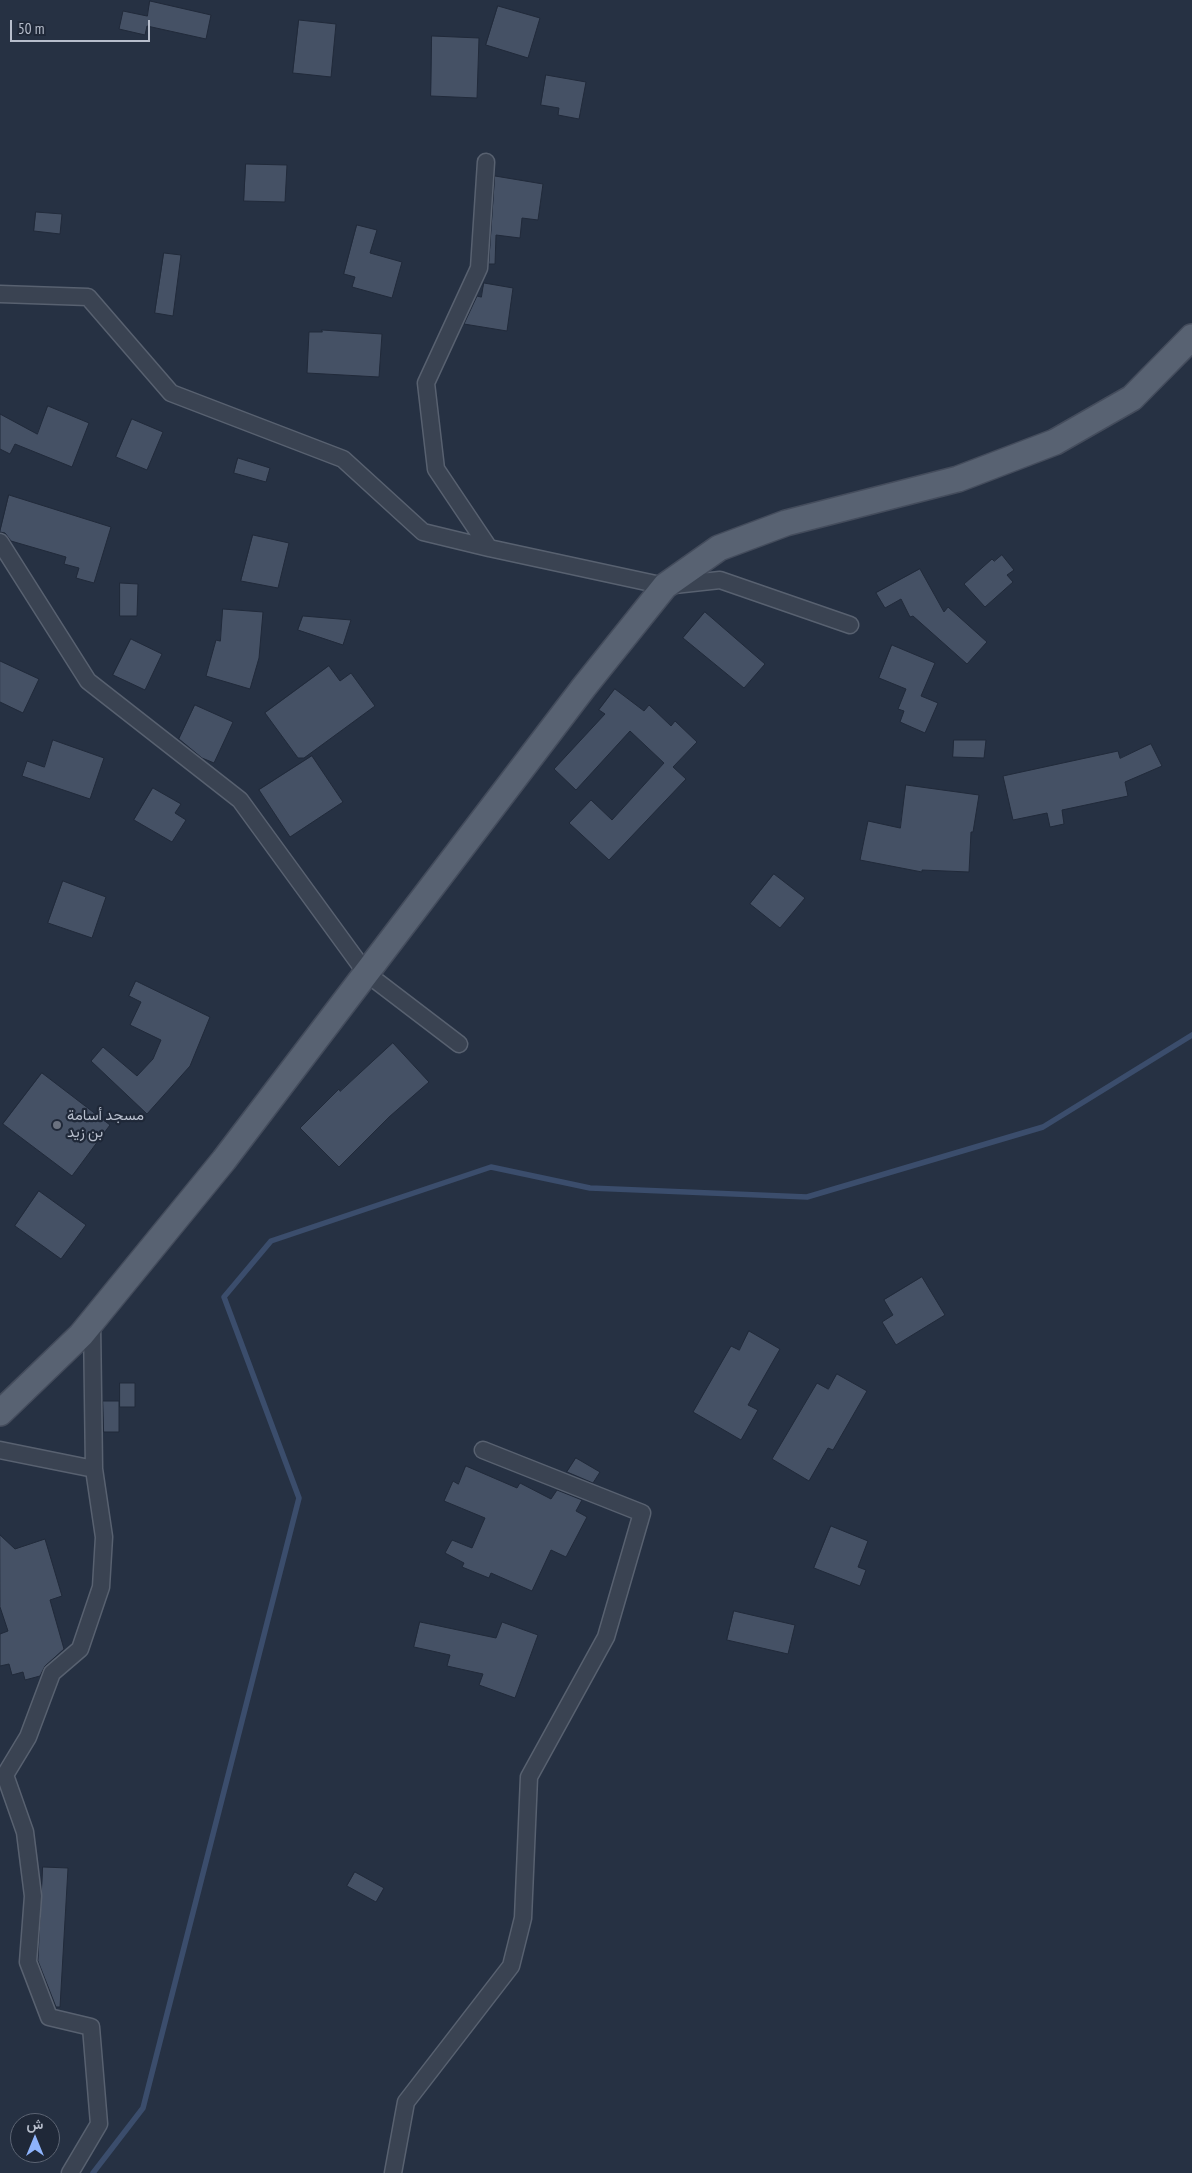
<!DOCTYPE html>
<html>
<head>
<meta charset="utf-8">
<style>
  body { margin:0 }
  #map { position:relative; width:1192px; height:2173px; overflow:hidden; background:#263143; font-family:"PT Sans Narrow",Vazirmatn,sans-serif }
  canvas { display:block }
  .north { position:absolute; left:10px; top:2113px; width:50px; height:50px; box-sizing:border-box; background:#1f2838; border:1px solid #5c6473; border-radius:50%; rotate:0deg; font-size:14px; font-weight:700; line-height:20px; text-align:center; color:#b7becc }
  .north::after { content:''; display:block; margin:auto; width:18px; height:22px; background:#8eb3fb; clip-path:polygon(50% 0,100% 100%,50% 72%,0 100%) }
  .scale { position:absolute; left:10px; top:20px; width:140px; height:22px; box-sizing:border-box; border:2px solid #b7becc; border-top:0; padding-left:6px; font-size:15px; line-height:18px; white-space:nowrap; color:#b7becc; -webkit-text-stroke:4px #1f2838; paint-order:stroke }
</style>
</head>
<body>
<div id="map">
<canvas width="1192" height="2173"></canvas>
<div class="north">ش</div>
<div class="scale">50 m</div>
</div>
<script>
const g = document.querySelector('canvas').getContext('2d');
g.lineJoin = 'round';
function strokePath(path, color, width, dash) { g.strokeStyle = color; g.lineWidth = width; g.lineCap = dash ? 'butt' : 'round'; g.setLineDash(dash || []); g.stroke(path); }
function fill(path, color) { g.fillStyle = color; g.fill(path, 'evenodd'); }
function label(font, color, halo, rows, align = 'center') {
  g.font = font + ' "PT Sans Narrow",Vazirmatn,sans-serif'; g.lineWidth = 4.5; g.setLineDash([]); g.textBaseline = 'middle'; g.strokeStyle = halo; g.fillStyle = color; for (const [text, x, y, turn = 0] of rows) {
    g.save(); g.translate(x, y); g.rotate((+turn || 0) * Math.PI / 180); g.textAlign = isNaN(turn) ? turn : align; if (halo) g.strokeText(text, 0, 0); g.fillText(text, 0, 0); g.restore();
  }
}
strokePath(new Path2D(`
  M93 2173 143 2108 299 1498 224 1297 271 1241 491 1167 590 1188 807 1197 1043 1127 1192 1035`), '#3b4d6c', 5.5);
const building = new Path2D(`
  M150 1 211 15 206 39 147 26 145 35 119 29 123 11 147 16Z
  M498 6 540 18 528 58 486 45Z
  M299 20 336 24 331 77 293 73Z
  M432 36 479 38 477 98 431 96Z
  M546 75 586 82 579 119 558 115 559 108 541 105Z
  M246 164 287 165 285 202 244 201Z
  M495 176 543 184 538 220 522 218 520 238 496 235 495 264H489Z
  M36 212 62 214 60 234 34 231Z
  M357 225 377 230 370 253 402 262 392 298 352 287 355 277 344 274Z
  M164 253 181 255 173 316 155 313Z
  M484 283 513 288 507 331 464 324 477 296 481 297Z
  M322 330 382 334 379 377 307 373 309 332H322Z
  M48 406 89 423 72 467 15 444 10 454 0 449V414L37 434Z
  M132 419 163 432 147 470 116 457Z
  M238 458 270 468 266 482 234 473Z
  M9 495 111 527 94 583 76 578 79 568 64 564 66 557 11 541 5 533 0 532Z
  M253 535 289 543 278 588 241 581Z
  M1002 555 1014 570 1007 575 1013 582 985 607 964 584 992 559 994 561Z
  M920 569 944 612 948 607 987 642 967 664 913 616 910 617 901 599 885 608 876 593Z
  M120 583 138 584 137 616H120Z
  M223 609 263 612 259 658 250 689 206 676 216 640 220 641Z
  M705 612 765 664 744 688 683 638Z
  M303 616 351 620 343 645 298 630Z
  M131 639 162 654 145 690 113 675Z
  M892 645 935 663 921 696 938 703 925 733 900 722 904 711 898 709 906 689 879 678Z
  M0 661 39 679 23 713 0 702Z
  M329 666 340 681 351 673 375 706 304 758H298L265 713Z
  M615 689 644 711 649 705 671 726 675 721 697 742 673 767 686 779 609 860 569 823 591 800 612 820 664 763 630 731 576 790 554 769 605 714 599 710Z
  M195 705 233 722 214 763 202 758 179 739Z
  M53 740 104 758 90 799 22 776 27 761 44 767Z
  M954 740H986L984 758 953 757Z
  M1151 744 1162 766 1125 782 1128 796 1062 810 1064 824 1050 827 1047 813 1013 820 1003 776 1118 751 1120 758Z
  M312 756 343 802 290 837 259 790Z
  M906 785 979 795 973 832H971L969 872 922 870V872L860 860 868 821 900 828Z
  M153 788 181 804 175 813 186 820 172 842 134 820Z
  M774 874 805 898 780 928 750 904Z
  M63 881 106 897 92 938 48 923Z
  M136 981 210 1017 190 1066 147 1114 91 1061 103 1047 137 1076 153 1059 161 1040 130 1025 141 1002 129 996Z
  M393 1043 429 1082 389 1117 339 1167 300 1128 339 1089 340 1091Z
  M42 1073 110 1125 72 1176 3 1124Z
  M39 1191 86 1225 61 1259 15 1226Z
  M922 1277 945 1315 896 1345 882 1322 893 1315 884 1300Z
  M749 1331 780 1349 748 1405 758 1410 741 1440 693 1412 731 1346 739 1350Z
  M837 1374 867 1391 833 1450 828 1448 809 1481 772 1459 817 1383 828 1389Z
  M120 1383H135V1407H120Z
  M103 1401H119V1432H104Z
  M576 1458 600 1472 593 1483 567 1472Z
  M466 1466 517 1488 520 1483 551 1499 557 1490 582 1500 576 1511 587 1517 566 1557 551 1550 532 1591 491 1573 489 1578 462 1567 464 1563 445 1553 452 1540 472 1548 485 1518 444 1501 453 1481 458 1484Z
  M831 1526 868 1541 858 1567 866 1570 860 1586 814 1568Z
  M0 1535 15 1549 45 1539 62 1596 50 1600 64 1649 45 1666 40 1676 25 1680 23 1672 12 1675 9 1664 0 1666V1634L8 1631 0 1607Z
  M734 1611 795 1625 788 1654 727 1640Z
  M420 1622 496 1638 502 1622 538 1635 515 1698 479 1685 483 1674 447 1666 450 1655 414 1647Z
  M43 1867 68 1868 60 2007H56L38 1961Z
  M355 1872 384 1888 376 1902 347 1886Z`);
fill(building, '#455165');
strokePath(building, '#212a3a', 1);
const street = new Path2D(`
  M486 162 479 268 426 383 436 469 489 548 665 586 720 580 850 625
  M0 294 88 297 171 393 343 459 423 532 489 548
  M0 542 88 681 240 800 366 973 459 1044
  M0 1450 94 1469 92 1322
  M70 2173 99 2124 91 2027 49 2017 28 1962 33 1896 25 1832 5 1775 28 1737 52 1673 80 1649 101 1587 104 1537 94 1469
  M393 2173 406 2102 511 1966 523 1918 529 1777 606 1637 642 1513 483 1450`);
const primary = new Path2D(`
  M0 1413 81 1335 224 1160 584 687 665 586 719 548 786 523 958 479 1055 442 1132 398 1192 337`);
strokePath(street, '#586170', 19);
strokePath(primary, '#444c5c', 28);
strokePath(street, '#3a4352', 16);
strokePath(primary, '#586272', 25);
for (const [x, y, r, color] of [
  [57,1125,5,"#6b7280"]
]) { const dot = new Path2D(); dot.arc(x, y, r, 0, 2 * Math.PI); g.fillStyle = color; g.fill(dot); strokePath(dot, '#1f2838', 2); }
label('15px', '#b7becc', '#1f2838', [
  ["مسجد أسامة",67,1116],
  ["بن زيد",67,1133]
], 'left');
</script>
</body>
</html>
